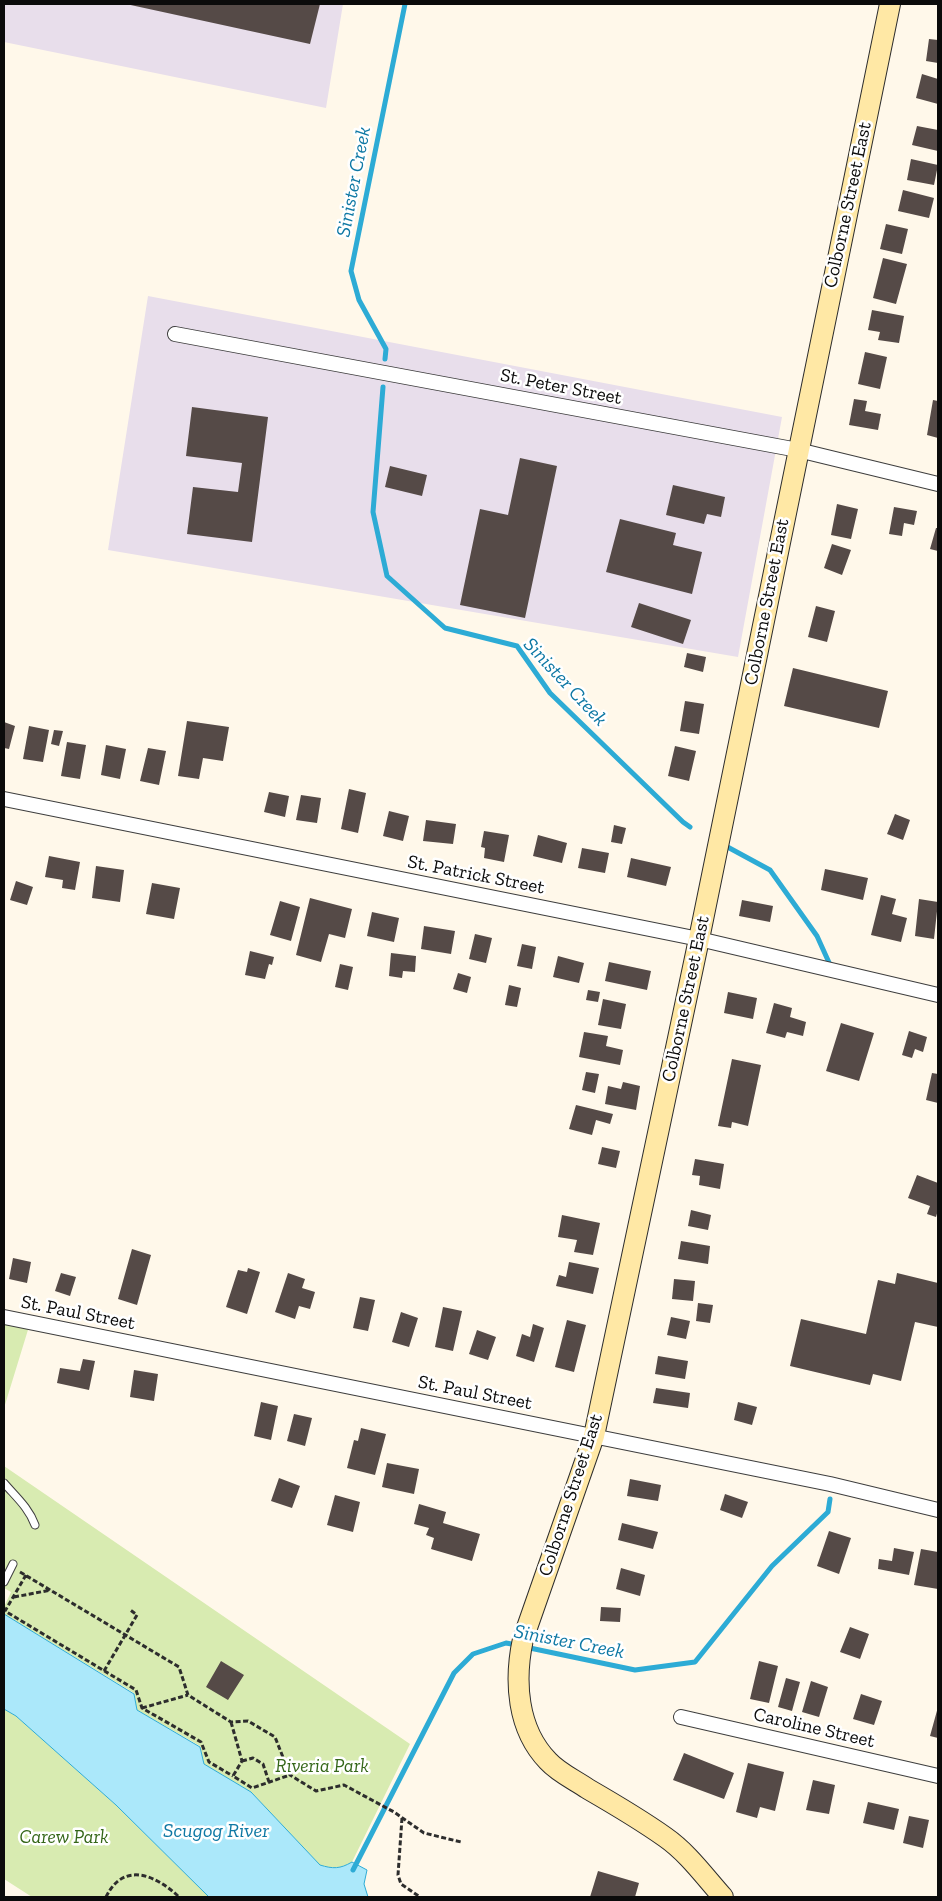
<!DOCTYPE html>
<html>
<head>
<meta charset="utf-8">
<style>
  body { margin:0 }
  #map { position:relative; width:942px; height:1901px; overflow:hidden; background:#fff8ea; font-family:"Zilla Slab",serif }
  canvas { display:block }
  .frame { position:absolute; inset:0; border:5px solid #0b0b0b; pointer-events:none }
</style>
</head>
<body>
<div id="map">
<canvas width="942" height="1901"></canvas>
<div class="frame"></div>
</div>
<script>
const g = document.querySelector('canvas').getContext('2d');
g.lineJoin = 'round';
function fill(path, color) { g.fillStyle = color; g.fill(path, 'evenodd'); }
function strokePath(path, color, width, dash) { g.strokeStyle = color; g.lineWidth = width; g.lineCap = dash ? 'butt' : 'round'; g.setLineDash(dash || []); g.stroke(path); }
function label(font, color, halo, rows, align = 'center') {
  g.font = font + ' "Zilla Slab",serif'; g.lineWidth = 5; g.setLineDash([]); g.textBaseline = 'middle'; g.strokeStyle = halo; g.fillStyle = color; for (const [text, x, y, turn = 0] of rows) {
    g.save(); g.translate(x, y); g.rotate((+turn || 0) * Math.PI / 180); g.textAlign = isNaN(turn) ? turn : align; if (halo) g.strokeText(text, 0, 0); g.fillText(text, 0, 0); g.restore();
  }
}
fill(new Path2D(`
  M4 4H343L326 108 4 42Z
  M148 296 782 417 738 657 108 550Z`), '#e8deeb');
fill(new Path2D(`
  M4 1314 31 1320 4 1408Z
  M4 1466 410 1744 352 1862C340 1869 333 1869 320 1865L251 1792 204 1764 200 1746 137 1710 134 1693 4 1614V1607L11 1592 4 1588Z
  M4 1709 16 1716 116 1805 209 1897H32L4 1879Z`), '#d8ebb1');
const water = new Path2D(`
  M4 1614 134 1694 137 1710 200 1747 204 1764 251 1792 320 1865C333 1869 340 1869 352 1862L367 1870 364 1884 368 1897H209L116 1805 16 1716 4 1709Z`);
fill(water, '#abe8fa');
strokePath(water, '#2dabd5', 1);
strokePath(new Path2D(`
  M385 359 386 349 359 300 351 271 405 4
  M383 387 373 512 387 576 445 628 517 646 550 693 683 822 690 827
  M722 844 770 870 817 936 831 967
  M525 1647 635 1670 695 1662 772 1566 828 1512 830 1499
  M353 1870 454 1673 473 1654 506 1643 517 1645`), '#2dabd5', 5);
fill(new Path2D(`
  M126 4H320L310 44Z
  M929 39 938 40V63L926 61Z
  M922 74 938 79V104L916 98Z
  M917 126 938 130V151L912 145Z
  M911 159 938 165 934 185 907 180Z
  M903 190 934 198 929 218 898 211Z
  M886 224 908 229 902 254 880 249Z
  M883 258 907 264 896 304 873 298Z
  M872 310 904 316 899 343 878 340 880 332 868 330Z
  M865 352 887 357 880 389 858 384Z
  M854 399 867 401 865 411 881 414 878 430 849 425Z
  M933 400 938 401V438L927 435Z
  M192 407 268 417 252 542 187 534 193 487 238 492 242 463 186 456Z
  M520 458 557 466 525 618 460 605 480 509 508 515Z
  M390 466 427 475 422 496 385 487Z
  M673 485 725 497 721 517 707 514 704 524 666 515Z
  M837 504 858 509 851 539 831 535Z
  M894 507 917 511 914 525 904 523 902 536 889 534Z
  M620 519 676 533 673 545 702 552 692 594 606 572Z
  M936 528H938V551L930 549Z
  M832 544 851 550 842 575 824 568Z
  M639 603 691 620 683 644 631 627Z
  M816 606 835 611 827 642 808 637Z
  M687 653 706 657 703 672 684 667Z
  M793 668 888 691 879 728 784 706Z
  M685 701 704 704 699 734 680 731Z
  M187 721 229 727 223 761 203 758 199 779 178 776Z
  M4 722 15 726 9 749 4 748Z
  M29 726 49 730 43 762 23 759Z
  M54 730 63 731 59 746 51 744Z
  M67 742 86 745 80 779 61 776Z
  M106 745 126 749 120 779 101 775Z
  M675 746 696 751 689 781 668 776Z
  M148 748 166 751 159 785 140 781Z
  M349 789 366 793 358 833 341 829Z
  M269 792 289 796 285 817 264 812Z
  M301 795 321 798 317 823 296 820Z
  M389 811 409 816 403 841 383 836Z
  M895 814 910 820 903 840 887 834Z
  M426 820 456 824 453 844 423 841Z
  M614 825 626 828 622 844 611 842Z
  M484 831 509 835 504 862 484 858 485 848 481 847Z
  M538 835 567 843 562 863 533 856Z
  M582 848 609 853 605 873 578 868Z
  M49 856 80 862 75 890 62 888 63 880 45 877Z
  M631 858 671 867 666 886 627 877Z
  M96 866 124 870 120 902 92 898Z
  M825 869 868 878 863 900 821 890Z
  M16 881 33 887 27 905 10 900Z
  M152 883 180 888 174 919 146 914Z
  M881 895 896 899 892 914 907 918 901 942 871 935Z
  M310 898 352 909 345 938 329 934 321 962 296 955Z
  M919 899 938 902 934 939 915 936Z
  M742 900 773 906 770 922 739 916Z
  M280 901 300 907 291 941 270 935Z
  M372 912 399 918 394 942 367 936Z
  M424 926 455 931 451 954 421 949Z
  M475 934 492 938 486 963 469 959Z
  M522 944 536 947 532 969 517 966Z
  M250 951 274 957 272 965 269 964 265 979 245 975Z
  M391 953 416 956 415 972 403 971 402 978 389 976Z
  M558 956 584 963 579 983 553 977Z
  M609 962 651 971 647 990 605 981Z
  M340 964 353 967 348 990 335 987Z
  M458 973 471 977 467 993 453 989Z
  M509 985 521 988 517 1007 505 1005Z
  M588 990 600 992 598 1002 586 1000Z
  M728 992 757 998 753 1019 724 1013Z
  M603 999 626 1004 621 1029 598 1025Z
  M774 1003 792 1008 790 1017 806 1022 803 1036 787 1032 785 1038 766 1033Z
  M841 1023 874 1033 859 1081 826 1071Z
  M909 1031 927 1037 923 1052 915 1049 912 1058 902 1055Z
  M584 1032 608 1036 606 1046 623 1050 620 1065 579 1057Z
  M732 1059 761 1065 748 1126 732 1122 731 1128 718 1126Z
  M586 1072 599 1074 595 1093 582 1090Z
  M932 1073 938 1074V1103L926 1100Z
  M623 1082 640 1086 636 1110 605 1104 608 1086 621 1089Z
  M576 1105 613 1114 610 1124 596 1120 592 1135 569 1129Z
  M602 1147 620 1151 616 1168 598 1164Z
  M695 1159 724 1164 720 1189 699 1185 700 1176 692 1175Z
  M917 1175 938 1183V1210L936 1217 927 1214 930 1206 908 1198Z
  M691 1210 711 1215 708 1230 688 1226Z
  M562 1215 600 1223 593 1255 574 1252 577 1240 558 1237Z
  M681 1241 710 1246 708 1264 678 1259Z
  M132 1249 151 1255 137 1305 118 1299Z
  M13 1258 31 1262 27 1283 9 1279Z
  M569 1262 599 1268 593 1294 556 1286 559 1275 566 1277Z
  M248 1268 260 1272 247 1314 226 1307 238 1270 247 1272Z
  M61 1273 76 1277 70 1296 55 1291Z
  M288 1273 305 1279 302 1288 315 1292 310 1309 299 1306 295 1319 275 1312Z
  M897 1273 938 1283V1327L915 1322 901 1381 873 1374 870 1385 790 1366 801 1319 866 1334 878 1280 895 1284Z
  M674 1279 695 1281 693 1301 672 1299Z
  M360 1297 375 1300 368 1331 353 1328Z
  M698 1303 713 1305 710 1323 696 1321Z
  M443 1307 462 1311 453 1351 435 1347Z
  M401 1312 418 1318 409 1347 392 1342Z
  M671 1317 690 1321 686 1339 667 1335Z
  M567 1320 586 1325 574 1372 555 1367Z
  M533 1324 544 1328 534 1362 516 1356 522 1334 530 1337Z
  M477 1330 496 1337 488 1360 469 1354Z
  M658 1356 688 1361 685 1379 655 1374Z
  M83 1359 95 1361 89 1390 57 1383 60 1368 80 1371Z
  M134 1370 158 1374 154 1401 130 1397Z
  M656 1388 690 1393 688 1408 653 1403Z
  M261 1402 278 1406 271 1440 254 1436Z
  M738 1402 757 1407 752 1425 734 1420Z
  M294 1414 312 1418 305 1446 287 1441Z
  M361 1428 386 1434 375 1475 347 1468 354 1440 358 1441Z
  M387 1463 419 1469 414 1494 382 1487Z
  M279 1478 300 1486 292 1508 271 1501Z
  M630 1479 661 1485 658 1501 627 1496Z
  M725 1494 748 1502 742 1518 720 1510Z
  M335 1495 360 1502 353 1532 327 1525Z
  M419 1504 446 1512 443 1523 480 1534 472 1561 431 1549 434 1538 426 1535 429 1528 414 1524Z
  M622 1523 658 1532 653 1549 618 1540Z
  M829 1531 851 1538 839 1574 817 1566Z
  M894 1548 914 1552 909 1575 878 1569 879 1559 892 1561Z
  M921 1549 938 1552V1589L914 1585Z
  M621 1568 645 1575 640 1596 616 1589Z
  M601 1607 621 1608 620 1622 600 1621Z
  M850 1627 869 1634 860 1659 840 1652Z
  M221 1661 244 1675 228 1700 206 1687Z
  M759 1661 778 1666 769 1703 750 1699Z
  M786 1678 800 1682 792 1711 778 1707Z
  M811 1681 828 1687 819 1717 802 1712Z
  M861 1694 882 1701 874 1725 853 1719Z
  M938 1707V1738L930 1736Z
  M684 1753 734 1773 724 1799 673 1780Z
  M748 1763 784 1772 775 1811 760 1807 757 1818 736 1812Z
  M813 1780 835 1785 829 1814 806 1810Z
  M868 1802 899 1809 894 1830 863 1823Z
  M909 1816 929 1820 923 1848 903 1843Z
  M598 1871 639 1883 635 1897H590Z`), '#554a47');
const lane = new Path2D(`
  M4 1483C16 1497 29 1508 35 1525
  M4 1582 13 1564`);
const street = new Path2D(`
  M175 334 798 450 938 484
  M4 799 699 939 938 995
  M4 1317 830 1484 938 1510
  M681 1717 938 1776`);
const secondary = new Path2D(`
  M723 1897C705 1877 688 1853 665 1837 641 1820 614 1804 588 1789 575 1780 559 1773 548 1761 517 1729 514 1681 523 1639L594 1436 699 939 890 4`);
strokePath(lane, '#3e3e3e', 9);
strokePath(street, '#3e3e3e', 16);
strokePath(secondary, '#2d2d2d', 22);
strokePath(new Path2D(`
  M20 1572 179 1667 188 1695 231 1722 248 1721 275 1737 290 1775 316 1791 344 1785 394 1812 424 1833 461 1842
  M26 1575 5 1611 136 1690 142 1708 201 1742 209 1762 233 1776
  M14 1597 51 1590
  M104 1671 137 1615 129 1609
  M142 1708 188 1695
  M231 1722 242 1761 233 1776 252 1788 290 1775
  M242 1761 253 1758 263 1764 269 1782
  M402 1818 398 1875 401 1884 420 1897
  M106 1897C124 1860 157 1876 179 1897`), '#2d2d2d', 3, [5, 2.5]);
strokePath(lane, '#fff', 7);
strokePath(street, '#fff', 14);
strokePath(secondary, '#ffe8a5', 20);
label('19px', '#0b0b0b', '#fff', [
  ["Colborne Street East",848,205,-78],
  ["St. Peter Street",561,387,11],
  ["Colborne Street East",767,602,-79],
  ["St. Patrick Street",476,875,11],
  ["Colborne Street East",686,999,-78],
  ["St. Paul Street",78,1313,11],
  ["St. Paul Street",475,1393,11],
  ["Colborne Street East",571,1495,-72],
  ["Caroline Street",814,1728,13]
]);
label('italic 19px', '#346618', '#fff', [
  ["Riveria Park",322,1767],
  ["Carew Park",64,1838]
]);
label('italic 20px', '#0e78a4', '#fff', [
  ["Sinister Creek",354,182,-79],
  ["Sinister Creek",565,682,47],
  ["Sinister Creek",569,1642,11],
  ["Scugog River",216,1831]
]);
</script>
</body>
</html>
